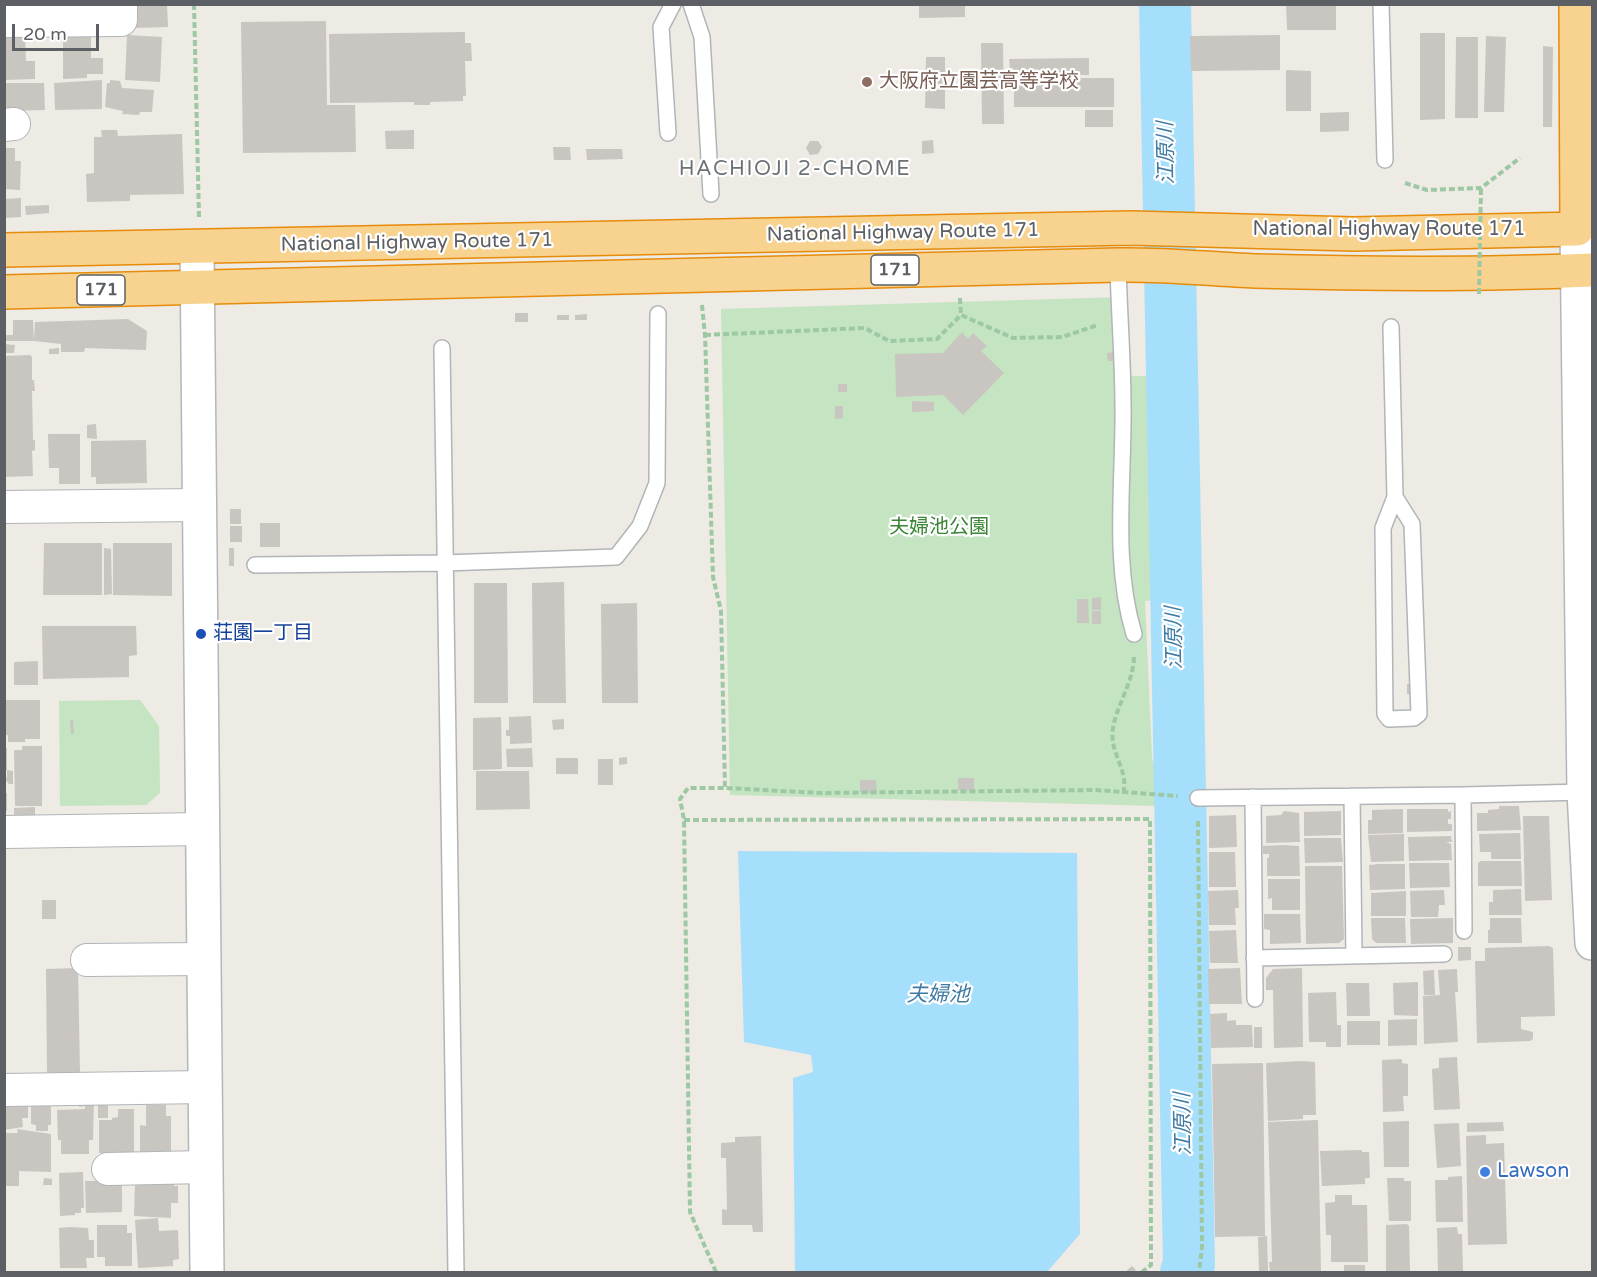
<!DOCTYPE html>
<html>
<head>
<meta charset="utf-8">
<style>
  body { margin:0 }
  #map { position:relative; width:1597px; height:1277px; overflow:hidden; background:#eeeae4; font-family:"Varela Round",sans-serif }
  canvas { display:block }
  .frame { position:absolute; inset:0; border:6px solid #5c6064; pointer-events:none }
  .scale { position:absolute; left:12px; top:24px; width:87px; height:27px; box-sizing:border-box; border:3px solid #5c6064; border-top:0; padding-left:8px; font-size:18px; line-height:21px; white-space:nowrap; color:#5c6064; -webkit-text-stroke:4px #fff; paint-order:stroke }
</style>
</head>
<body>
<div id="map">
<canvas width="1597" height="1277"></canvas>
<div class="frame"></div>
<div class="scale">20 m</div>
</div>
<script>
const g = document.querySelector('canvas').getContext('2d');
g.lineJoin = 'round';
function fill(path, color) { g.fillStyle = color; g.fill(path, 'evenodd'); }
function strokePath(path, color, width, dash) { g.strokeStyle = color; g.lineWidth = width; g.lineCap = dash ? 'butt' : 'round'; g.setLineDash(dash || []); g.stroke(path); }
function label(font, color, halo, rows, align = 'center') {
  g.font = font + ' "Varela Round","Noto Sans JP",sans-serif'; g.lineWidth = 4.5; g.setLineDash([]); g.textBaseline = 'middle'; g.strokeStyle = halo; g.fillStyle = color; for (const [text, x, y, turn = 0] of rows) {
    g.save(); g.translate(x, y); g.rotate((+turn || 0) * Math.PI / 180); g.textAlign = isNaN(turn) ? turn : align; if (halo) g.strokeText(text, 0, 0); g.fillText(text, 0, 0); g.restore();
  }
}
fill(new Path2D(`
  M1123 297 1127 376H1149L1155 600 1145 601 1152 757 1159 790V806L730 795 721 309Z
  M140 700 159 726 160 793 146 805 60 806 59 701Z`), '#c5e4c1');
fill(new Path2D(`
  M738 851 1077 853 1080 1234 1047 1272H795L793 1078 813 1072 811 1055 744 1042Z`), '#a6dffb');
strokePath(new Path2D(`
  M1165 4 1189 1265 1186 1272`), '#a6dffb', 52);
fill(new Path2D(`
  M132 4H167L168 27 133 28Z
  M919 4H965V17L919 18Z
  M1286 4H1336V30H1287Z
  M326 21 327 105H355L356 152 243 153 241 22Z
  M465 32V43H471L472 61H465L466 96H463V101L430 102V105H414V102L330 103 329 34Z
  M91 33V58H103V74H87V78L63 79V34Z
  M1420 33H1445V119L1420 120Z
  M4 34H25L26 61H35V79L4 80Z
  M127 35 162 37 160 82 125 80Z
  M1280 35V70L1191 71 1190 36Z
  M1486 36 1506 37 1504 112H1484Z
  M1456 37H1478V118H1455Z
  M981 43H1003L1004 124H982Z
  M1543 46 1553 47 1552 127H1543Z
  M926 57H945V109L925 108Z
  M1089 58V75L1013 76V68H1010L1009 59Z
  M1286 70 1311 71V111H1286Z
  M1014 78H1114V107H1014Z
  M102 80V109L55 110 54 83Z
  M110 80 120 81 122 88 154 90 152 112H140L139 115 122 114 123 111 105 107 107 83H110Z
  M4 83H44L45 110 4 111Z
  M1085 110H1113V127H1085Z
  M1349 112V131L1320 132V113Z
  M101 130H117L118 136 182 134 184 194 130 195V201L87 202 86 174 94 173V137H102Z
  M414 130V149H386L385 131Z
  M933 140 934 153 922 154V141Z
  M810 141H818L822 147 818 154 810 155 806 148Z
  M553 147H570L571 160H554Z
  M4 148H15V161H21L20 190 4 189Z
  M586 149H622L623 159 587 160Z
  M21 198V217L4 218V199Z
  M49 205V213L26 215 25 206Z
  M515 313H528V322H515Z
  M587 314V320H575V315Z
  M557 315H569V320H557Z
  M128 319 147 331 146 350 85 348 84 352H61V344L34 341 35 322Z
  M13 320H33L34 341H4V335H13Z
  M962 332 968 339 973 333 987 346 981 351 1004 373 963 415 943 395 896 397 895 354 943 353Z
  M4 344 15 345 14 353H4Z
  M59 348V354H49V349Z
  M1114 352V361H1108L1107 353Z
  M30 355 32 357V380H34L35 391H32L33 440H35V450L32 451 33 476 4 477V356Z
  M838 384H847V392H838Z
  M912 401 934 402V411L912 412Z
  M835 406H843V418L835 419Z
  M96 424 97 439 87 438V425Z
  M48 434H80V484H59V468H49Z
  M146 440 147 483 96 484V477H91V441Z
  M230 509H241V524H230Z
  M260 523H280V547H260Z
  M230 526H242V542H230Z
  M44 543H102V595H43Z
  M113 543H172V596L113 595Z
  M104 548 111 549 112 594 104 595Z
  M229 548H234V566H229Z
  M564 582 566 703H533L532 583Z
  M474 583H507L508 703H474Z
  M1101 597V610H1092V598Z
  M1077 599H1088L1089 623H1077Z
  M637 603 638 703H602L601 604Z
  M1092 611H1101V624H1092Z
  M42 626H136L137 655 129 656V677L43 679Z
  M38 661V685H14V662Z
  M1407 684H1415V694H1407Z
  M4 700H40V739H25V742H8V735H4Z
  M531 716 532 743 510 744V736H506V730H509V717Z
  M501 717 502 769 473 770V718Z
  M564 719V729L553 730 552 720Z
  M70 720H73L74 734H71Z
  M22 746H42V806H15L14 750H22Z
  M4 748H7V770H4Z
  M532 748 533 767H507L506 749Z
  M627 757V764L619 765V758Z
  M556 758H578V774H556Z
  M598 759H613V785H598Z
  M7 770 13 771V784H9L4 778H7Z
  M476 771H529L530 809 476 810Z
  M958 778H974V791L958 790Z
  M860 780H876L877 793H860Z
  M4 793H7V811H4Z
  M1499 806H1519L1521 830 1477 831V813H1488V810L1499 809Z
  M35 807V818H14V808Z
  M1403 809V833L1368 834V820H1372V810Z
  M1407 809H1448V812L1451 811V819H1448V824H1452V831L1407 832Z
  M1284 811 1299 813 1300 842 1266 843V816L1281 815Z
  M1341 811V835L1304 836V812Z
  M1236 815 1237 847 1209 848V816Z
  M1523 816H1549L1552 900 1525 901Z
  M1520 833 1521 859H1491V852H1480L1479 834Z
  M1404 834V861L1371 862 1368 835Z
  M1451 836 1452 842H1446L1451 844 1452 860 1409 861 1408 837Z
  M1304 838H1341L1343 862 1305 863Z
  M1284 845 1299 846 1300 876H1267V858H1269V854H1263V846Z
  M1209 852H1235L1236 887H1209Z
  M1481 861H1521L1522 886H1478V863Z
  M1409 863H1449L1450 887 1410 888Z
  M1379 864H1405V889L1370 890 1369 865Z
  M1305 866H1342L1344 939 1339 943 1306 944Z
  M1268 879H1300V910H1272V898L1268 899Z
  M1521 889 1522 915H1489V902H1493V890Z
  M1238 890 1239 908H1235L1236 925H1209L1208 891Z
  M1444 890 1445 905H1439L1438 917H1411L1410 891Z
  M1406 891V916H1371V893Z
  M42 900H56V919H42Z
  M1264 914H1300L1301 943 1270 944V930L1264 929Z
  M1371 918H1405L1406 943H1376L1372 939Z
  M1453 918V943L1411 944 1410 919Z
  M1490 918H1521L1522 943H1488V930H1490Z
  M1236 930 1238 963H1210L1209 931Z
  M1549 946 1553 948 1555 1016 1521 1017V1029L1533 1032V1039L1530 1041 1477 1043 1475 961H1485V948Z
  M1458 947H1471V960L1458 961Z
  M78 968 80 1073 47 1074 46 969Z
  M1240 968 1242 1004H1209L1208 969Z
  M1302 968 1303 1047 1274 1048 1273 990H1266V978L1273 969Z
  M1457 969 1458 992H1455L1458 1042 1424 1044 1423 996 1440 995 1438 970Z
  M1434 970 1435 995H1424L1423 971Z
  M1418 982V1016L1394 1015 1393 983Z
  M1346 983H1369L1370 1016H1347Z
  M1336 992 1337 1025H1341V1047H1326V1042H1309L1308 993Z
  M1227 1013V1021L1236 1020V1025H1252L1253 1047 1211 1048 1210 1014Z
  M1417 1019V1045L1388 1046V1020Z
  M1347 1021H1380V1045H1347Z
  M1254 1027H1262V1048H1254Z
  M1457 1057 1460 1109 1434 1110 1432 1069 1439 1068V1058Z
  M1402 1059V1063L1408 1064V1096H1403L1404 1111 1383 1112 1382 1060Z
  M1301 1061 1315 1062 1316 1115H1303V1119L1268 1121 1266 1063Z
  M1263 1063 1265 1236 1215 1237 1212 1064Z
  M94 1101 93 1140H89V1154H61V1140H58L57 1110 85 1109V1106L79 1107V1102Z
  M98 1101H108V1118H98Z
  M28 1102V1118H22L23 1127 4 1130V1103Z
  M31 1103H51V1125H48V1131H36V1125L31 1124Z
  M146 1105H166V1116H171V1152H140V1125L146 1126Z
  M118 1109H134V1153H99V1120H112V1118L118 1117Z
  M1318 1120 1321 1272H1270L1269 1262H1272L1268 1122Z
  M1409 1121V1167H1384L1383 1122Z
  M1503 1122 1504 1131 1467 1132V1123Z
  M1459 1123 1461 1166 1437 1168 1434 1124Z
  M17 1129 51 1134V1172L19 1171V1186H4V1133H18Z
  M1486 1135V1144L1504 1143 1507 1244 1468 1245 1466 1136Z
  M761 1136 763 1232H753L752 1225H722V1209L727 1210 726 1158H721V1143L735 1142V1137Z
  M1362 1150V1152H1369L1370 1178H1365V1184L1322 1186 1320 1151Z
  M83 1172 84 1208H81V1213H75V1215L60 1216 59 1173Z
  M1462 1176 1463 1222H1436L1435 1180H1448V1177Z
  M44 1178 52 1179V1185H43Z
  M175 1178 174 1186H178V1203H171V1218L134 1216 135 1181Z
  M1387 1178H1404V1181H1411V1221H1389Z
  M85 1181H122V1212L86 1213Z
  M1335 1195H1352V1205H1367L1368 1262H1331V1235H1326L1325 1203 1335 1202Z
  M158 1218 159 1231 178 1230 179 1259 173 1260V1266L138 1268 135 1220Z
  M1407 1224 1409 1226 1410 1272H1386V1225Z
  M97 1225H127V1233H132V1266H105V1257H97Z
  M69 1227 88 1228 89 1240H94V1258H86L87 1268H60L59 1228Z
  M1457 1227 1458 1234H1462L1463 1272H1438L1437 1228Z
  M1267 1236 1268 1272H1259L1258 1237Z
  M1344 1265H1365V1272H1344Z
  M1132 1266 1136 1270 1133 1272H1125Z`), '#c9c5c1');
const lane = new Path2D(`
  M691 4 702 37 711 194
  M1381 4 1385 160
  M668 133 661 27 673 4
  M1118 265C1119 312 1123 359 1123 407 1124 482 1112 561 1134 634
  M1391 327 1395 497 1383 528 1385 714 1389 719 1414 718 1419 714 1412 524 1395 497
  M442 348 456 1272
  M255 565 444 563 616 557 640 526 657 483 658 314
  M1463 795 1464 931
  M1352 796 1354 956
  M1253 797 1255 999
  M1198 798 1463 795 1584 792
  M1254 958 1444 954`);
const street = new Path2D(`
  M4 21 121 20V4
  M4 125 14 124
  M4 507 200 505
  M4 832 203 829
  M87 960 204 959
  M4 1090 205 1087
  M108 1169 206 1167`);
const secondary = new Path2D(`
  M1592 228 1577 229 1584 792 1592 943
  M197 247 207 1272`);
const highway = new Path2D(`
  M4 250 1131 228 1354 234 1577 229 1576 4
  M4 292 1118 265C1164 264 1209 269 1255 271 1366 274 1481 275 1592 270`);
strokePath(lane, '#b1b5b8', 18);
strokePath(street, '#b1b5b8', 34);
strokePath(secondary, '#b3b7bb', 36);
strokePath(highway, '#e78b0a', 36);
strokePath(new Path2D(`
  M194 4 199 217
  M1405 183 1427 190 1481 188 1520 158
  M960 298 961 315
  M702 305 705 335 713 577 721 611 725 788
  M705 335 865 328 889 341 937 339 961 315 1013 338 1062 337 1098 325
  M1124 793C1124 787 1125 780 1123 774 1119 759 1110 745 1113 728 1117 704 1134 681 1134 656
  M684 820 1150 819 1151 1265 1142 1272
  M1198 821 1202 1247 1199 1272
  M716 1272 690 1212 684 820 680 799 688 788H725L821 793 1096 790 1178 796`), '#9cc8a3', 4, [6, 3]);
strokePath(lane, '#fff', 15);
strokePath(street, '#fff', 32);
strokePath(secondary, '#fff', 33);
strokePath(highway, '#f8d390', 33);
strokePath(new Path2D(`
  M1479 294 1481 188`), '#9cc8a3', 4, [6, 3]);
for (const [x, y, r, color] of [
  [867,82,6,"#8d6e63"],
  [201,634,6,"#1a4fb4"],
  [1485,1172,6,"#3f7fe0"]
]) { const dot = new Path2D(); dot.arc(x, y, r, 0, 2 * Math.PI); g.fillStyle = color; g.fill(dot); strokePath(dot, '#fff', 2); }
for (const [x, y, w] of [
  [895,270,48],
  [101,290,48]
]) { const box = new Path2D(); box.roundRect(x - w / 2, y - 15, w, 30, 4.5); g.fillStyle = '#fff'; g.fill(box); strokePath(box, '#5c6064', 1.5); }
label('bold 18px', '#5c6064', null, [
  ["171",895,270],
  ["171",101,290]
]);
label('20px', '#785e54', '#fff', [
  ["大阪府立園芸高等学校",879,82]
], 'left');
label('20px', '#5c6064', '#fff', [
  ["National Highway Route 171",1389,230],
  ["National Highway Route 171",903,233,-1],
  ["National Highway Route 171",417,243,-1]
]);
label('20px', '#3d8539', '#fff', [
  ["夫婦池公園",939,528]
]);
label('20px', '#164399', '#fff', [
  ["荘園一丁目",213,634]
], 'left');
label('20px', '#366cbe', '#fff', [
  ["Lawson",1497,1172]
], 'left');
label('italic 21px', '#417ba4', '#fff', [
  ["江原川",1167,153,-91],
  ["江原川",1175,638,-91],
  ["夫婦池",938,995],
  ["江原川",1184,1124,-91]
]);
g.letterSpacing = '1.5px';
label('21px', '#6d7276', '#fff', [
  ["HACHIOJI 2-CHOME",795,169]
]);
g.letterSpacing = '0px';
</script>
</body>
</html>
